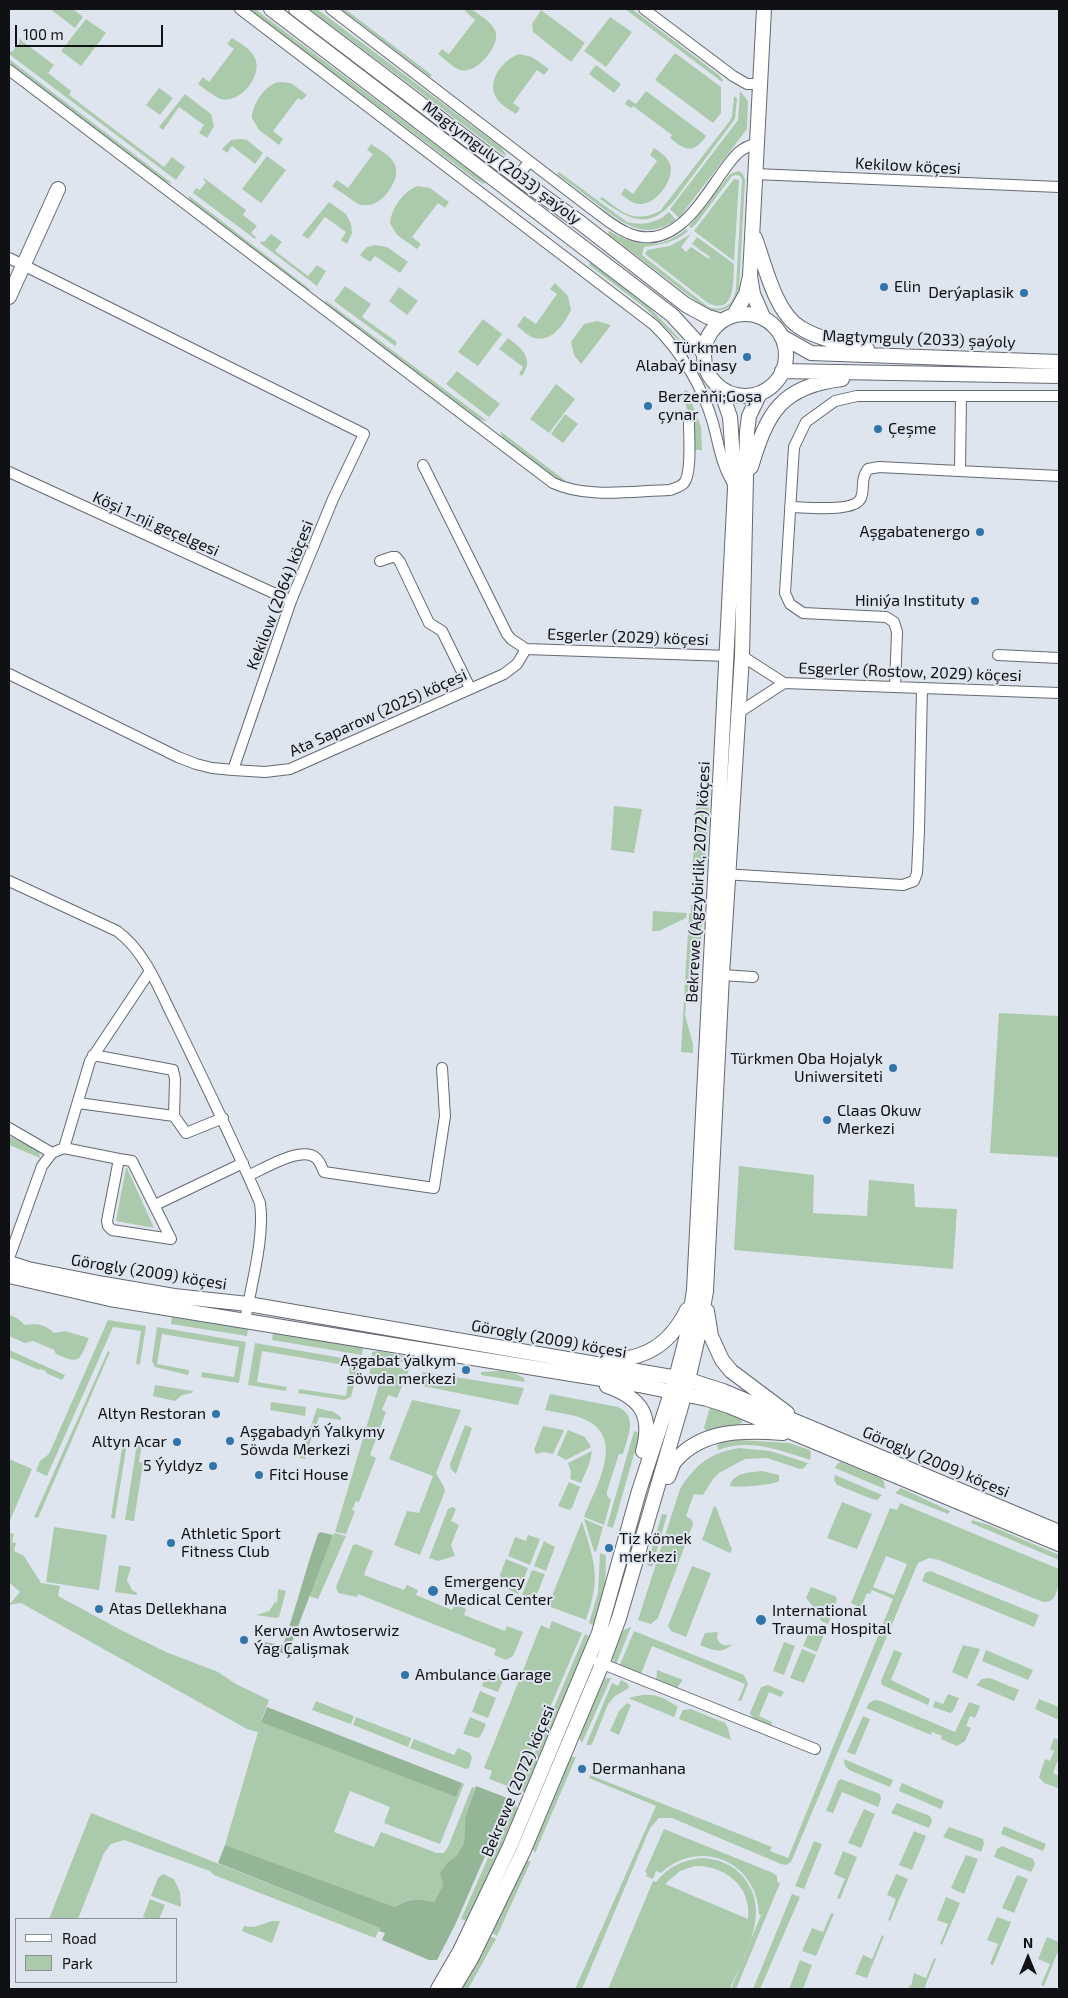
<!DOCTYPE html>
<html>
<head>
<meta charset="utf-8">
<style>
  body { margin:0 }
  #map { position:relative; width:1068px; height:1998px; overflow:hidden; background:#dfe5ef; font-family:"Exo 2",sans-serif }
  canvas { display:block }
  .frame { position:absolute; inset:0; border:10px solid #0f1114; pointer-events:none }
  .legend { position:absolute; left:15px; top:1918px; width:162px; height:65px; box-sizing:border-box; background:#dfe5ef; border:1px solid #8c9097; margin:0; padding:6px 9px; list-style:none; font-size:15px; color:#0f1114 }
  .legend li { display:flex; align-items:center; gap:10px; height:25px }
  .legend b { width:25px; border:1px solid #8c9097 }
  .north { position:absolute; left:1003px; top:1933px; width:50px; height:50px; -webkit-text-stroke:4px #dfe5ef; paint-order:stroke; rotate:0deg; font-size:14px; font-weight:700; line-height:20px; text-align:center; color:#0f1114 }
  .north::after { content:''; display:block; margin:auto; width:18px; height:22px; background:#0f1114; clip-path:polygon(50% 0,100% 100%,50% 72%,0 100%) }
  .scale { position:absolute; left:15px; top:25px; width:148px; height:22px; box-sizing:border-box; border:2px solid #0f1114; border-top:0; padding-left:6px; font-size:15px; line-height:18px; white-space:nowrap; color:#0f1114; -webkit-text-stroke:4px #dfe5ef; paint-order:stroke }
</style>
</head>
<body>
<div id="map">
<canvas width="1068" height="1998"></canvas>
<div class="frame"></div>
<ul class="legend">
<li><b style="height:6px;background:#fff"></b>Road</li>
<li><b style="height:14px;background:#abcaac"></b>Park</li>
</ul>
<div class="north">N</div>
<div class="scale">100 m</div>
</div>
<script>
const g = document.querySelector('canvas').getContext('2d');
g.lineJoin = 'round';
function fill(path, color) { g.fillStyle = color; g.fill(path, 'evenodd'); }
function strokePath(path, color, width, dash) { g.strokeStyle = color; g.lineWidth = width; g.lineCap = dash ? 'butt' : 'round'; g.setLineDash(dash || []); g.stroke(path); }
function label(font, color, halo, rows, align = 'center') {
  g.font = font + ' "Exo 2",sans-serif'; g.lineWidth = 4; g.setLineDash([]); g.textBaseline = 'middle'; g.strokeStyle = halo; g.fillStyle = color; for (const [text, x, y, turn = 0] of rows) {
    g.save(); g.translate(x, y); g.rotate((+turn || 0) * Math.PI / 180); g.textAlign = isNaN(turn) ? turn : align; if (halo) g.strokeText(text, 0, 0); g.fillText(text, 0, 0); g.restore();
  }
}
fill(new Path2D(`
  M50 9H73L83 17 75 28Z
  M248 9H255L485 182 484 184 476 180Z
  M309 9H317L502 148 506 155 505 156Z
  M341 9H345L432 75 430 77Z
  M467 9C474 9 478 14 484 18 489 22 494 26 496 33 499 47 476 75 460 70 452 67 445 59 438 54L442 49 449 54 475 20 465 11Z
  M625 9H632L719 75 723 80 722 82Z
  M541 10 585 43 571 62 533 32 532 24Z
  M610 17 632 32 606 67 584 51Z
  M86 19 106 33 81 66 61 51Z
  M18 38 54 65 48 73 71 91 69 95 164 167 172 157 185 167 176 180 9 54V50L12 52 20 42Z
  M232 38C240 43 251 49 255 58 263 76 240 104 221 99 213 96 205 89 198 84L203 77 209 82 234 49 227 44Z
  M675 53 721 87V113L713 123 655 80Z
  M519 54 532 57 549 69 544 75 537 70 513 103 520 108 516 114C509 109 501 105 497 99 485 81 503 60 519 54Z
  M9 59 173 184 163 181 9 64Z
  M596 65 621 84 614 93 589 74Z
  M279 82 291 83 307 95 302 100 298 98 273 131 283 139 279 145 259 130 252 118C252 104 265 85 279 82Z
  M159 88 173 98 160 115 146 105Z
  M646 91 705 135 706 136C693 155 685 150 670 138L672 135 633 106 631 108 625 104 628 99 636 104Z
  M740 91 748 101 747 129 679 218 670 209 738 120Z
  M185 94 211 114 214 126 207 138 199 133 204 125 179 107 163 130 159 127Z
  M734 96 737 98 735 119 673 202C647 232 627 218 600 199L602 197C622 212 634 224 660 211L729 122 732 116Z
  M241 139 247 140 263 153 255 164 232 146 227 153 222 149 231 140Z
  M371 144C379 150 391 155 395 165 400 177 388 196 377 202 371 206 364 206 358 204L332 186 337 180 348 188 373 154 367 150Z
  M654 148C660 152 666 156 669 162 677 176 658 203 642 204 634 205 627 199 621 194L625 188 633 194 657 161 650 155Z
  M267 156 286 170 261 203 242 189Z
  M739 171 743 174 745 180 739 289C737 307 722 315 705 308L608 234 609 231C636 246 661 251 686 229L688 231C675 243 661 244 644 247L642 255 707 306C721 313 734 305 736 289L742 180 740 176 736 175 732 176 696 224 691 228 689 226 730 174Z
  M559 172 627 222C643 226 657 223 669 212L676 220C644 242 623 223 597 204 584 194 571 184 557 174Z
  M204 178 246 210 243 215 257 226 251 233 256 237 255 239 193 193 196 188 200 190 206 182 203 179Z
  M734 179 739 180 734 261 694 231Z
  M418 186 430 188 449 202 445 208 438 203 412 237 421 244 417 249 397 235 390 223C391 209 404 190 418 186Z
  M188 195 311 290H305L191 202Z
  M329 202 346 214 351 224 352 233 347 244 341 240 346 232 325 217 308 239 302 235Z
  M271 234 282 242 275 251 308 276 317 265 326 271 317 286 260 243 262 241 264 242Z
  M691 234 681 247 686 252 691 247 709 259 710 257 692 244 697 237 734 264C733 281 736 316 708 303L645 254 647 250 670 246Z
  M375 245 387 247 408 262 400 273 375 256 370 262 360 255 367 247Z
  M591 261 647 305 680 339 678 340 645 308 589 265Z
  M555 283 568 296 571 310C564 324 552 343 534 338 528 336 522 330 517 326L524 316 536 324 557 294 550 289Z
  M345 286 371 304 362 317 397 342 395 346 334 301Z
  M399 287 418 301 407 315 389 301Z
  M325 300 487 421 480 420 327 307Z
  M483 319 502 334 478 366 458 352Z
  M597 321 611 325 581 364 574 355 571 342 584 324Z
  M508 338C521 348 535 358 522 376L519 374 523 367 499 349Z
  M457 371 500 404 489 417 446 384Z
  M556 384 575 399 549 433 530 419Z
  M687 390 701 427 702 450H694L690 416 681 393Z
  M565 414 578 424 563 443 551 434Z
  M500 431 571 485 553 477 503 439Z
  M697 800H707L709 805 705 866 701 870 692 872Z
  M614 806 642 809 634 853 611 850Z
  M691 905H703L700 960 687 993 685 1015 693 1044V1053L681 1052 689 914 691 913Z
  M653 911 687 913 686 918 659 931H652Z
  M999 1013 1059 1016V1157L990 1153Z
  M9 1136 39 1151 40 1158 9 1145Z
  M739 1166 814 1175 813 1213 867 1216 869 1180 914 1184 915 1207 957 1209 953 1269 734 1250Z
  M126 1168H127L154 1228 116 1221Z
  M9 1315 17 1318 25 1325C37 1323 45 1324 54 1333L65 1331 89 1338C79 1361 81 1365 56 1354L54 1350 33 1341 25 1343 9 1336Z
  M172 1317 248 1329 247 1336 171 1324Z
  M108 1320 146 1326 140 1364 138 1365 136 1363 141 1331 113 1327 47 1476 36 1471 40 1461 49 1454Z
  M157 1327 246 1342 239 1383 201 1377 202 1372 234 1377 239 1347 162 1334 157 1364 189 1370 188 1375 155 1367 152 1361Z
  M273 1333 363 1348 362 1355 272 1340Z
  M255 1343 360 1361 351 1397 344 1400 298 1393 299 1389 346 1396 350 1366 262 1351 257 1382 287 1387 286 1391 248 1385Z
  M9 1350 65 1375 62 1380 46 1373V1371L40 1369 39 1370 9 1357Z
  M108 1351 110 1352 38 1518 34 1517Z
  M379 1351 409 1357 412 1364 372 1356V1352Z
  M373 1362 409 1370 397 1398 388 1395 382 1410 386 1412 370 1455 376 1458 359 1502 356 1501 352 1510 355 1511 346 1534 335 1532 381 1378 369 1373Z
  M500 1371 514 1373 524 1378 525 1382 481 1375V1372Z
  M423 1372 524 1388 518 1405 418 1385Z
  M155 1385 193 1391 192 1393 182 1395 175 1401 153 1396Z
  M550 1394 618 1407C639 1416 627 1438 623 1454H619L607 1491V1496L611 1500 604 1525 584 1517C595 1488 626 1439 586 1420 574 1414 558 1413 545 1410Z
  M412 1400 461 1410 436 1473 444 1487 445 1491 420 1555 394 1545 407 1511 419 1513 433 1476 389 1459Z
  M271 1402 306 1407 305 1416 270 1410Z
  M710 1407 741 1419 742 1423 708 1433 704 1428Z
  M317 1408 334 1412 341 1417V1420L319 1417 309 1446 331 1454 330 1456 308 1449 305 1459 300 1458Z
  M465 1425 472 1428 456 1474 451 1469 450 1464Z
  M543 1426 564 1430 553 1454 544 1452 536 1454 534 1450Z
  M568 1430 585 1437 591 1447 566 1460 557 1455Z
  M634 1431 640 1433 613 1528 607 1526Z
  M125 1440 127 1443 115 1518 113 1519 111 1517 123 1442Z
  M739 1440 789 1443 810 1450 811 1453 810 1460C780 1450 749 1438 718 1450L717 1445 725 1441Z
  M137 1444 142 1445 139 1462 143 1463 134 1521 125 1520Z
  M739 1448 770 1451 808 1463 804 1468 800 1469 767 1458 745 1459 719 1473 713 1479 703 1495 694 1494 686 1516 692 1520 693 1524 658 1618 651 1624 638 1620 680 1489C696 1464 710 1453 739 1448Z
  M592 1451 590 1462 581 1483 570 1479 571 1472 568 1463Z
  M9 1459 32 1469 9 1523Z
  M841 1462 882 1479 884 1482 885 1489 835 1468 838 1463Z
  M762 1471 779 1475V1481C775 1485 734 1488 730 1486 732 1473 751 1472 762 1471Z
  M835 1475 882 1495 877 1500 872 1499 837 1485 834 1480Z
  M569 1482 580 1487 572 1508 569 1510 558 1506Z
  M901 1488 950 1511 948 1514 895 1493Z
  M842 1502 872 1514 857 1549 827 1538Z
  M900 1503 1059 1569C1059 1581 1059 1604 1043 1602L939 1560 929 1558 918 1563 791 1862 786 1865 781 1864 672 1818H659L650 1828 582 1989H575L656 1806 589 1778 590 1775 772 1847 770 1851 788 1858 893 1599 872 1590 870 1594 867 1593 861 1608 851 1603 890 1508 897 1510ZM886 1556 907 1564 894 1595 873 1587Z
  M714 1506 716 1507 732 1550 730 1553 702 1540Z
  M452 1507 456 1509 451 1521 459 1525 451 1545 455 1556 438 1561 429 1558 448 1509Z
  M662 1514 667 1515 652 1567 647 1565Z
  M584 1519 603 1527 596 1552 594 1551Z
  M972 1520 989 1525 1059 1555V1560L971 1523Z
  M582 1521C595 1564 601 1577 586 1620L548 1606Z
  M54 1527 107 1535 99 1590 46 1582Z
  M9 1533 14 1534 12 1542 16 1543 14 1551 24 1556 41 1583 60 1586 58 1596 121 1630 166 1652 218 1672 236 1684 269 1700 261 1721 456 1797 462 1783 464 1784 440 1844 384 1823 390 1807 350 1791 334 1832 374 1847 381 1832 437 1853H444L448 1847 472 1787 475 1788 465 1818 464 1843 457 1855 448 1862 443 1885 434 1902C416 1899 410 1898 395 1907L225 1845 258 1732 247 1729 21 1603 9 1605 20 1592 9 1582Z
  M334 1533 346 1536 318 1599 309 1596Z
  M528 1535 540 1539 530 1565 508 1556 515 1537 526 1541Z
  M544 1541 555 1547 546 1571 534 1566Z
  M356 1544 373 1551 364 1575 404 1590 407 1585 418 1590 416 1595 452 1610 455 1604 466 1609 464 1615 505 1631 507 1626 523 1632 513 1656 506 1660 494 1655 496 1649 358 1594 357 1597 338 1593 336 1587 353 1545Z
  M600 1553 605 1555 606 1557 605 1590 595 1626 589 1623 598 1593Z
  M506 1559 528 1568 518 1594 495 1583V1581L501 1579 500 1575Z
  M119 1565 131 1567 127 1580 132 1590 137 1593V1595L115 1592Z
  M692 1566 711 1573 686 1637 671 1631 668 1626Z
  M532 1570 545 1574 535 1599 522 1595Z
  M930 1571 1039 1615 1034 1627 922 1581 925 1573Z
  M811 1587 835 1596 837 1599 828 1624 821 1621 816 1610 806 1598Z
  M278 1589 286 1591 279 1617 276 1618 256 1615 269 1611 275 1602 277 1603Z
  M552 1621 582 1633 515 1789 489 1779 492 1771 484 1768 541 1625 549 1629Z
  M812 1625 826 1630 817 1652 803 1646Z
  M631 1627 615 1667 612 1657 622 1631Z
  M634 1631 744 1675 748 1684 741 1701H738L745 1684 652 1646 641 1674 619 1667Z
  M718 1632 717 1638C720 1645 725 1647 732 1644 722 1655 712 1650 700 1645L705 1633Z
  M585 1634 589 1636 590 1639 526 1790 524 1792H518Z
  M784 1642 795 1646 784 1675 773 1671Z
  M963 1645 980 1649 967 1679 952 1672Z
  M802 1649 816 1655 804 1683 790 1678Z
  M894 1650 902 1653 891 1680 930 1699 928 1705 882 1685 881 1681Z
  M986 1650 1033 1670 1028 1680 982 1661Z
  M488 1669 502 1676 503 1680 498 1692 482 1686Z
  M657 1670 683 1680 676 1689 656 1681Z
  M606 1678H611L582 1743 579 1738 580 1735 603 1680Z
  M990 1678 1019 1690 1014 1701 976 1685 982 1679Z
  M621 1680 628 1684 629 1688 615 1696 608 1704 593 1742 591 1745H586L612 1683 618 1686Z
  M768 1685 784 1692 781 1697 769 1692 759 1716 772 1722 770 1727 753 1719 750 1713 761 1687Z
  M480 1691 496 1698 488 1718 472 1712Z
  M948 1694 959 1698 953 1711 950 1713 933 1707 935 1701 943 1704Z
  M642 1695C658 1694 666 1699 678 1707L674 1717 628 1698Z
  M1039 1699 1059 1707V1720L1035 1709Z
  M874 1700 881 1701 955 1732 969 1702 980 1706 975 1718 970 1716 966 1726 971 1728 965 1741 957 1746 941 1739 942 1736 932 1732 931 1735 866 1708 869 1703Z
  M316 1701 354 1716 351 1724 312 1710Z
  M627 1703 631 1705 619 1735 610 1731 619 1711Z
  M691 1709 725 1723 728 1728 731 1740 679 1719 683 1710Z
  M863 1716 870 1719 855 1755 847 1752Z
  M356 1717 411 1738 408 1747 353 1725Z
  M470 1717 486 1724 481 1735 478 1738 463 1734Z
  M1054 1738 1059 1740V1757L1053 1773 1059 1776 1058 1788 1044 1783 1039 1777 1045 1759 1050 1761 1054 1751 1050 1749Z
  M414 1739 454 1755 458 1748 470 1753 472 1758 469 1768 466 1769 410 1748Z
  M570 1757H576L535 1853 532 1848Z
  M844 1759 893 1780 890 1787 849 1770 845 1766Z
  M841 1779 880 1794 881 1799 878 1807 842 1792 833 1813 826 1811 838 1781Z
  M902 1783 944 1801 941 1809 899 1791Z
  M513 1801 518 1809 467 1921 461 1919Z
  M897 1803 930 1816 932 1821 929 1828 891 1813Z
  M864 1809 875 1814 861 1848 848 1843Z
  M91 1813 380 1928 375 1938 214 1875 210 1871 124 1840 111 1844 104 1853 78 1919H49Z
  M1004 1826 1046 1844 1043 1851 1001 1834Z
  M949 1827 983 1839 984 1844 981 1852 943 1837Z
  M664 1829 773 1873 777 1876V1882L780 1883 736 1989H731L761 1915 759 1914C757 1862 700 1837 661 1873L656 1871 653 1879 646 1876 647 1873 645 1872Z
  M914 1831 926 1836 912 1870 899 1865Z
  M814 1841 822 1844 804 1889 795 1886Z
  M1002 1846 1033 1859 1035 1864 1031 1872 994 1857 997 1849Z
  M843 1851 857 1857 840 1899 837 1898 845 1879 834 1874Z
  M966 1855 978 1859 964 1894 951 1888Z
  M701 1858C718 1859 733 1864 744 1878 772 1912 744 1956 730 1989H608L653 1881 656 1882C668 1867 682 1860 701 1858ZM695 1866C725 1865 752 1887 748 1919L665 1884 680 1871Z
  M527 1861H531L497 1936 492 1933Z
  M163 1874 174 1879 180 1892 181 1907 151 1896 158 1878Z
  M896 1874 908 1879 890 1921 888 1920 896 1899 887 1895Z
  M1017 1875 1028 1879 1014 1913 1002 1908Z
  M792 1894 800 1897 760 1989H753Z
  M946 1897 960 1903 942 1945 940 1944 948 1924 937 1920Z
  M150 1899 165 1905 159 1919H149L143 1917Z
  M831 1913 834 1914 816 1956 802 1951 812 1928 823 1932Z
  M997 1917 1011 1922 993 1965 990 1964 998 1944 987 1940Z
  M272 1921H280L272 1943 242 1931 244 1926 254 1927Z
  M882 1935 884 1936 867 1978 855 1974 863 1955 872 1959Z
  M490 1936 496 1939 468 1989H461Z
  M1047 1937 1059 1942V1949L1044 1986 1041 1985 1050 1964 1038 1959Z
  M934 1958 936 1959 924 1989H908L910 1985 911 1986 914 1973 926 1978Z
  M800 1960 812 1965 803 1989H789Z`), '#abcaac');
fill(new Path2D(`
  M320 1532 333 1535 287 1655 255 1643 256 1641 283 1645C296 1608 305 1571 318 1534Z
  M267 1707 462 1783 456 1797 261 1722Z
  M476 1786 510 1799 455 1925 437 1960H429L382 1940 385 1933 379 1931 380 1928 218 1863 225 1845 395 1907C411 1898 416 1899 434 1902L443 1885 440 1873 448 1862 457 1855 464 1843 465 1818Z`), '#94b596');
const street = new Path2D(`
  M240 9 654 325C682 353 702 385 713 423 719 445 721 465 734 485
  M331 9 593 210C604 218 615 228 628 233 674 253 702 200 724 170 733 158 740 147 756 144
  M644 9 733 76 747 84H760
  M9 70 553 483C588 499 632 491 670 490 675 488 680 487 684 483 692 473 689 436 689 423
  M755 174 1059 187
  M517 177 529 162
  M9 258 364 434 333 499 291 601 233 770
  M423 465 507 634 511 639 526 649
  M960 471 961 396
  M9 472 291 601
  M790 507C805 507 855 513 861 498 865 487 860 480 868 469L879 467 1059 476
  M380 561 392 557H396L400 562 429 623 442 631 470 688
  M526 649 728 656
  M998 655 1059 658
  M742 656 784 683
  M9 674 178 757 196 764 212 768 233 770 265 772 290 769 504 674 517 664 526 649
  M895 687 897 632 894 622 886 617 803 613 790 604 785 593 794 447 806 422 835 401 857 396H1059
  M738 713 784 683 1059 693
  M723 874 903 885 914 881 917 873 919 830 922 688
  M9 881 117 931C146 952 160 992 176 1023 205 1083 234 1142 260 1203 265 1237 251 1285 245 1321
  M722 975 753 977
  M93 1055 173 1070 175 1079 174 1116 186 1133 223 1118
  M78 1103 174 1116
  M9 1128 52 1153 64 1148 90 1061 150 971
  M64 1148 119 1159
  M119 1159 132 1161 171 1239 112 1230 108 1226 107 1221Z
  M248 1176C263 1169 302 1145 316 1158 320 1161 322 1168 324 1172L434 1188 445 1116 442 1068
  M155 1205 243 1163
  M9 1258 42 1166 52 1153
  M598 1662 815 1749`);
const secondary = new Path2D(`
  M271 9 672 315 694 339 704 354
  M296 9 517 177 582 224 686 305 708 317 722 321
  M755 238C765 265 775 313 801 328 820 340 846 343 867 349
  M750 276 764 9
  M9 297 58 189
  M704 355a41 41 0 1 1 82 0a41 41 0 1 1-82 0Z
  M734 315 746 294 750 276 753 294 764 319
  M781 336 811 353 1059 362
  M782 371 1059 376
  M751 467C767 413 781 386 842 379
  M9 1263 28 1269 104 1284 174 1296 248 1304 689 1380 723 1391 1059 1532
  M9 1276 110 1299 639 1385 707 1399 729 1406 1059 1544
  M707 1311 711 1336 722 1360 731 1371 787 1413
  M605 1361C645 1359 669 1346 687 1310
  M607 1386C641 1398 653 1415 643 1451
  M668 1477C671 1471 672 1464 676 1460 703 1429 746 1430 783 1433
  M438 1989 460 1951 510 1846 599 1633 639 1491 676 1378 687 1335 694 1290 735 488 730 417 720 388
  M453 1989 472 1957 523 1852 602 1664 619 1618 685 1393 698 1337 706 1291 722 975 742 656 747 432 749 416 760 393`);
strokePath(street, '#646972', 12);
strokePath(secondary, '#646972', 16);
strokePath(street, '#fff', 10);
strokePath(secondary, '#fff', 14);
for (const [x, y, r, color] of [
  [884,287,5,"#3174aa"],
  [1024,293,5,"#3174aa"],
  [747,357,5,"#3174aa"],
  [648,406,5,"#3174aa"],
  [878,429,5,"#3174aa"],
  [980,532,5,"#3174aa"],
  [975,601,5,"#3174aa"],
  [893,1068,5,"#3174aa"],
  [827,1120,5,"#3174aa"],
  [466,1370,5,"#3174aa"],
  [216,1414,5,"#3174aa"],
  [230,1441,5,"#3174aa"],
  [177,1442,5,"#3174aa"],
  [213,1466,5,"#3174aa"],
  [259,1475,5,"#3174aa"],
  [171,1543,5,"#3174aa"],
  [609,1548,5,"#3174aa"],
  [433,1591,6,"#3174aa"],
  [99,1609,5,"#3174aa"],
  [761,1620,6,"#3174aa"],
  [244,1640,5,"#3174aa"],
  [405,1675,5,"#3174aa"],
  [582,1769,5,"#3174aa"]
]) { const dot = new Path2D(); dot.arc(x, y, r, 0, 2 * Math.PI); g.fillStyle = color; g.fill(dot); strokePath(dot, '#dfe5ef', 2); }
label('16px', '#0f1114', '#dfe5ef', [
  ["Magtymguly (2033) şaýoly",502,163,37],
  ["Kekilow köçesi",908,166,3],
  ["Magtymguly (2033) şaýoly",919,339,2],
  ["Köşi 1-nji geçelgesi",156,524,24],
  ["Kekilow (2064) köçesi",280,595,-69],
  ["Esgerler (2029) köçesi",628,637,2],
  ["Esgerler (Rostow, 2029) köçesi",910,672,2],
  ["Ata Saparow (2025) köçesi",378,713,-24],
  ["Bekrewe (Agzybirlik, 2072) köçesi",698,882,-87],
  ["Görogly (2009) köçesi",149,1272,9],
  ["Görogly (2009) köçesi",549,1339,10],
  ["Görogly (2009) köçesi",936,1462,23],
  ["Bekrewe (2072) köçesi",518,1781,-67]
]);
label('16px', '#0f1114', '#dfe5ef', [
  ["Elin",894,287],
  ["Derýaplasik",1014,293,"right"],
  ["Türkmen",737,348,"right"],
  ["Alabaý binasy",737,366,"right"],
  ["Berzeňňi;Goşa",658,397],
  ["çynar",658,415],
  ["Çeşme",888,429],
  ["Aşgabatenergo",970,532,"right"],
  ["Hiniýa Instituty",965,601,"right"],
  ["Türkmen Oba Hojalyk",883,1059,"right"],
  ["Uniwersiteti",883,1077,"right"],
  ["Claas Okuw",837,1111],
  ["Merkezi",837,1129],
  ["Aşgabat ýalkym",456,1361,"right"],
  ["söwda merkezi",456,1379,"right"],
  ["Altyn Restoran",206,1414,"right"],
  ["Aşgabadyň Ýalkymy",240,1432],
  ["Söwda Merkezi",240,1450],
  ["Altyn Acar",167,1442,"right"],
  ["5 Ýyldyz",203,1466,"right"],
  ["Fitci House",269,1475],
  ["Athletic Sport",181,1534],
  ["Fitness Club",181,1552],
  ["Tiz kömek",619,1539],
  ["merkezi",619,1557],
  ["Emergency",444,1582],
  ["Medical Center",444,1600],
  ["Atas Dellekhana",109,1609],
  ["International",772,1611],
  ["Trauma Hospital",772,1629],
  ["Kerwen Awtoserwiz",254,1631],
  ["Ýag Çalişmak",254,1649],
  ["Ambulance Garage",415,1675],
  ["Dermanhana",592,1769]
], 'left');
</script>
</body>
</html>
